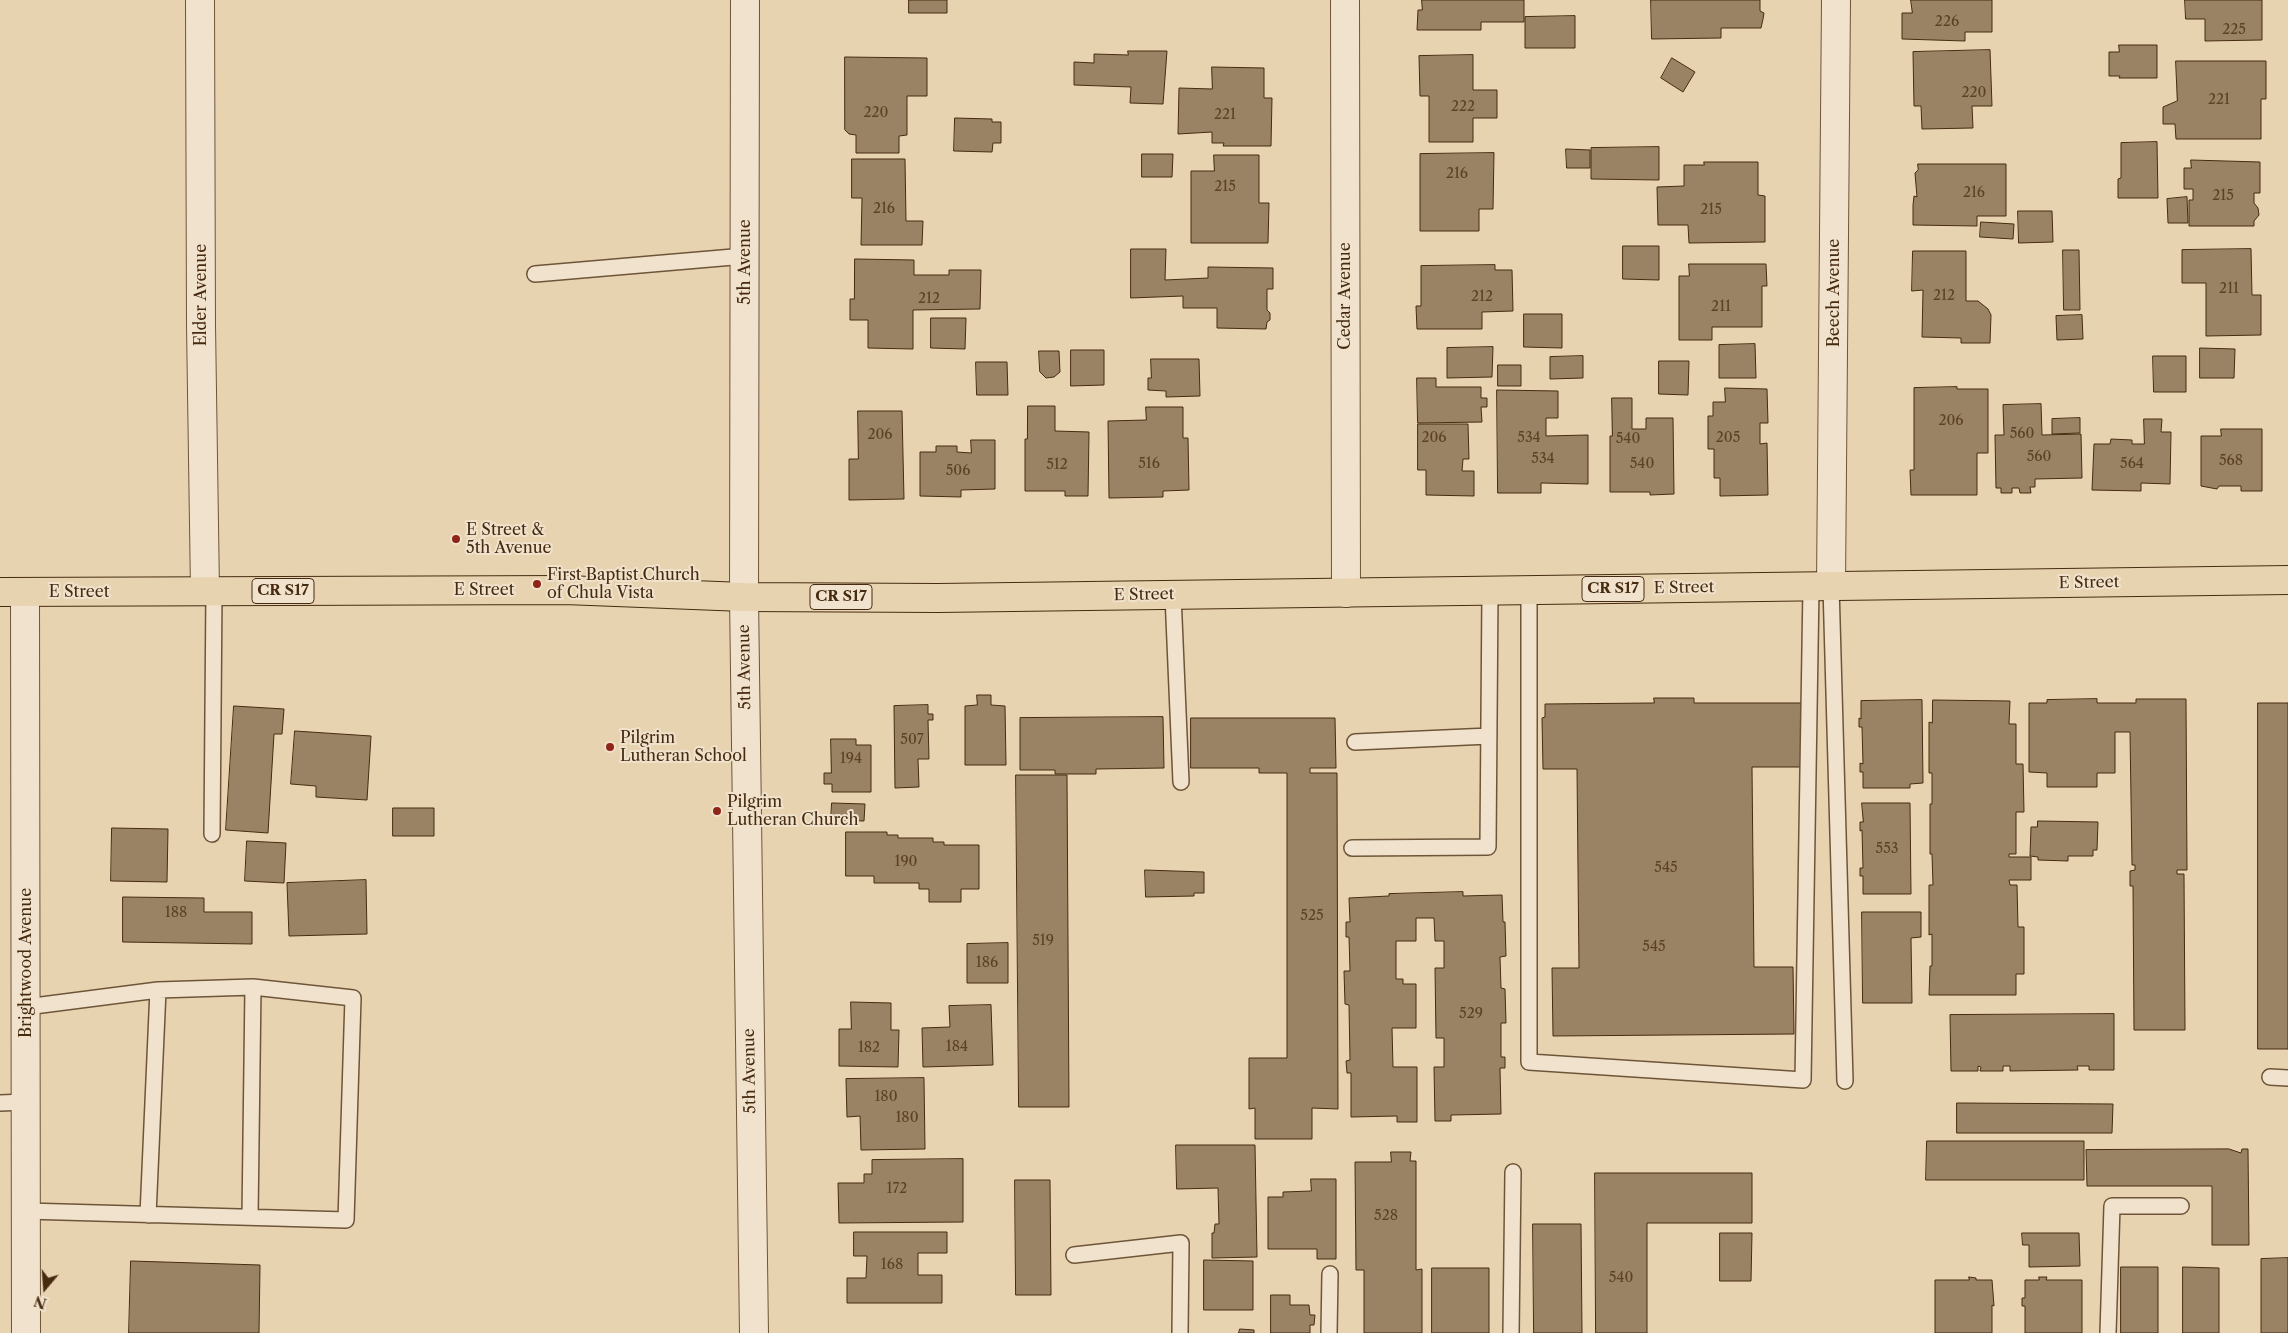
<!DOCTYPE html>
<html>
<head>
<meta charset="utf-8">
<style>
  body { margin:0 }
  #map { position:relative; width:2288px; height:1333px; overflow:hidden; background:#e8d3b0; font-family:"Libre Caslon Text",serif }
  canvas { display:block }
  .north { position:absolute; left:20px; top:1263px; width:50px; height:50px; -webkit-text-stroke:4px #f0e2cc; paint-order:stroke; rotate:198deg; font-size:14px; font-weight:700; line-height:20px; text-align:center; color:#462b11 }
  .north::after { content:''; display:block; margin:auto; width:18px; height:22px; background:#462b11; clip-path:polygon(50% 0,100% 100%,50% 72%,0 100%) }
</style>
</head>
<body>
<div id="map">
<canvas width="2288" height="1333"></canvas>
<div class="north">N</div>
</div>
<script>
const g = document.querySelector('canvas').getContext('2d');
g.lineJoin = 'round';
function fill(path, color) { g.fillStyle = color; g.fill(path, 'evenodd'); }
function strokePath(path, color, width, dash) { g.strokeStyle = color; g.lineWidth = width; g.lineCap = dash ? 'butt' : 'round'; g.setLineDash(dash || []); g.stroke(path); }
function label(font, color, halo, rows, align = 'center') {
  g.font = font + ' "Libre Caslon Text",serif'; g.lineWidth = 4; g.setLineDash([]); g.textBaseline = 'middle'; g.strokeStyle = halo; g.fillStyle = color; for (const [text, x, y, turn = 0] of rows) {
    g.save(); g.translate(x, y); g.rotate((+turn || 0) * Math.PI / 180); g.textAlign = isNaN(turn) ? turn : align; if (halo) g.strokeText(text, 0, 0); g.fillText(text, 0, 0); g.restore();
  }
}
const building = new Path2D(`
  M909 0H947V13H909Z
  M1422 0H1524V22H1481V30H1417L1418 10H1422Z
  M1651 0H1760V11L1764 13 1763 19 1761 28H1721V38L1652 39Z
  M1911 0H1992V32H1965V41L1902 39V13H1912Z
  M2185 0H2262V40L2205 41V19H2186Z
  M1575 16V48H1525V17Z
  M2119 45H2157V78H2119L2120 76H2109V52H2119Z
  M1990 50 1992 106H1972L1973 128 1922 129 1921 106H1914L1913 52Z
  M1128 51H1167L1163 104 1130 103 1131 87 1074 85V62L1094 63V54L1128 55Z
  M1473 55V90H1497V118H1473V142H1429V96H1420L1419 56Z
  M845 57 927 58V96H907V135L899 136V153H856V135L849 134 845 130Z
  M1672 58 1695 72 1683 92 1661 78Z
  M2176 61H2266V99H2261V139H2176L2175 124H2163V107L2177 101Z
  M1212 67 1264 68V98H1272L1271 146H1223L1224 143H1212V132L1178 134 1179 88 1212 89Z
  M955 118 992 119V122H1001V143H993L992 152 954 151Z
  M2157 142 2158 198H2118V179L2121 178V143Z
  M1659 147V180L1591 179V148Z
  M1566 149 1590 150V168H1567Z
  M1494 153 1493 209H1479V231H1420V154Z
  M1142 154H1173L1172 177H1142Z
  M1214 155H1259V203H1269L1268 243H1191V171H1214Z
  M852 159H905L906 221H923L922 245H861L862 198H852Z
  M2191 160 2260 162V193H2254V203L2258 208 2259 215 2254 221V226H2189V200H2193V189H2184V168H2191Z
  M1704 162H1758V195L1765 196V242L1689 243 1688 225H1658L1657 187 1684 186V165H1704Z
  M1918 164H2006V216H1977V226L1913 225V205L1914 196 1917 197 1915 173 1918 170Z
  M2187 197 2188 223H2168L2167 199Z
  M2018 211H2052L2053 242 2019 243Z
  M1981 222 2014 224 2013 239 1980 237Z
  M1623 246H1659V280L1623 279Z
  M1131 249H1166L1165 280 1208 278V267L1273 268V289H1267V310L1270 313V320L1267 322 1266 329 1217 328V308H1183V296L1131 298Z
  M2251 249 2252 295H2261V335L2206 336V283H2182V250Z
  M2063 250H2079L2080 310H2064Z
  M1913 251H1966V301H1978L1988 309 1991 315 1990 343H1961V338L1922 337 1923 290 1912 291Z
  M855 259 914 260V275H949V270H981L980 309 913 310V349L868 348V320H850V299H854Z
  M1689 264H1766L1767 286H1762V327H1712V340H1679V276H1689Z
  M1495 265V270H1512L1513 311 1482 312V329H1417L1416 306H1421V266Z
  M1524 314H1562V348L1524 347Z
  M2082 315 2083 339 2057 340 2056 316Z
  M931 318H966L965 349 931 348Z
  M1755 344 1756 378H1719V345Z
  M1493 347 1492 377 1447 378V348Z
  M2200 348 2235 349 2234 378H2200Z
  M1071 350H1104V385L1071 386Z
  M1039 351H1059L1060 372 1054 377 1046 378 1040 372Z
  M1583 356V378L1550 379V357Z
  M2153 356H2186V392H2154Z
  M1151 359H1199L1200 396 1166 397V391L1148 390V378H1151Z
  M1659 361H1689L1688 395 1659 394Z
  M976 362H1007L1008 395H977Z
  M1498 365H1521V386H1498Z
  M1417 378H1436V387H1481V398H1487V407H1481L1482 422 1418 423Z
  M1957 387V389H1988V453H1977V495H1911L1910 470H1914V388Z
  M1725 388 1767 389 1768 423H1760V444L1767 443 1768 495 1720 496V478H1714V449H1708V416H1713V402H1725Z
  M1497 390 1558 391V418H1546V436L1588 435V484L1541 483V493H1498Z
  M1612 398H1632V429H1646V418H1673L1674 494 1650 495V492H1610V436H1612Z
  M2041 404 2042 435 2081 434 2082 478 2035 479V487H2030L2031 493H2020L2019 488H2012V493H2001V488H1996L1995 435H2004L2003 405Z
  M1028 406H1055V431L1089 432 1088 496H1065V491H1025V439H1027Z
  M1146 407H1183V438H1188L1189 490 1163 491V497L1109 498 1108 421 1146 420Z
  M858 411H902L904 499 849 500V459H858Z
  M2080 418V433L2052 434V419Z
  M2144 419H2162L2161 432H2171L2170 484 2141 483V491L2092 490 2094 444H2110L2111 439 2132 440V444H2144Z
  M1418 424H1468L1469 459H1463L1462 471H1474V496L1426 495V470H1418Z
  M2221 429H2262V491H2241V486H2219L2217 489 2201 486V436H2221Z
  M971 440H995V489L961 490V497L920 496V452H936V446H957V452L971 453Z
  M977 695H991V705L1005 706 1006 765H965V706L977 705Z
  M1654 698H1694V703H1803V767H1752L1754 967H1793L1794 1034 1553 1036 1552 968H1579L1577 769H1543L1542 718 1545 717V704L1654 703Z
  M2097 699V703H2136V699H2186L2187 870H2177V874H2184L2185 1030H2134L2133 886H2130V871L2135 870V865H2132L2130 732H2115V773H2097V787H2047V773L2029 772V703H2047V700Z
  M1922 700 1923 783 1910 784V788H1863V772H1860V763L1863 764 1862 727H1859V718L1861 719V701Z
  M1933 700 2010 701 2009 724H2016V764H2023L2024 812H2016V854H2009V857H2031V880H2009L2010 885H2017L2018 927H2024V974H2016V995H1929L1930 966H1932V934L1929 935V885H1933L1932 854H1930V804H1932V773H1929V722L1932 723Z
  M2258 703H2288V1049H2258Z
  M928 705V714H933V720H928L929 759H918L919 787 895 788 894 706Z
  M234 706 284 709 282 734H274L268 833 226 830Z
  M1163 717 1164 768 1096 769V774H1055V770H1020V718Z
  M1191 718H1335L1336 768H1310V773H1337L1338 1109 1312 1108V1139H1255V1108L1249 1109V1058H1287V773H1259V768H1191Z
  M295 731 371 736 367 800 316 797V786L291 784Z
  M831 739H856V745H871V792H832V784H824V773H831Z
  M1016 775H1067L1069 1107H1019Z
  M832 803 865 804 864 821 831 820Z
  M1862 803H1910L1911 894H1863V876H1860V868H1863L1862 830 1860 831V822H1863Z
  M393 808H434V836H393Z
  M2038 821 2098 822 2097 850H2093V856H2068V861L2038 860V857L2030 856 2031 827H2037Z
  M112 828 168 829 167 882 111 881Z
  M846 832H887V835H898V838H933V842H944V845H979V889H961V902H929V889H919V883H874V876H846Z
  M247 841 286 843 284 883 245 881Z
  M1145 870 1204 872V893H1194V896L1146 897Z
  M366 880 367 934 289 936 287 883Z
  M1463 892V896L1502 895 1503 922H1505L1506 956 1500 957 1501 988 1505 989 1506 1023H1501V1057H1505V1068H1500L1501 1114 1451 1115V1121H1435L1434 1067H1444V1038H1436L1435 968H1444V941H1435L1434 918H1416V941H1396V979H1403V984H1416V1028H1392L1393 1067H1417V1122H1397V1116L1351 1117V1073H1347L1346 1061 1350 1060 1349 1005 1345 1004 1344 971H1350L1349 937H1346V922H1350L1349 898 1389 896V894Z
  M123 897 204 898V912H252V944L123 942Z
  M1862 912H1921V937L1911 938 1912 1003H1863Z
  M1008 943V983H967V944Z
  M851 1002 891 1003V1030H899L898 1067 839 1066V1029H851Z
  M991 1005 993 1065 923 1067 922 1028 950 1027 949 1006Z
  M2114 1014V1070H2089V1066H2077L2078 1070 2010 1071V1066H2003V1071H1980L1981 1067 1978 1066V1071H1951L1950 1015Z
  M924 1078 925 1149 861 1150 860 1116 847 1117 846 1079Z
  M1957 1103 2113 1104 2112 1133H1957Z
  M1927 1141H2084V1180H1926Z
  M1176 1145H1255L1257 1257 1212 1258V1233H1214L1215 1224H1219L1218 1188 1177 1189Z
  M2229 1149 2241 1153 2242 1149H2248L2249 1245H2212V1186H2087L2086 1150Z
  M1391 1152H1411L1410 1161H1416V1270L1422 1269V1333H1364V1270H1356L1355 1162H1391Z
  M963 1159V1222L839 1223 838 1183H864V1174H872V1160Z
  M1595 1173H1752V1223H1647V1333H1596Z
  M1311 1179H1336V1259H1317V1249H1268V1197H1283V1192L1311 1191Z
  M1015 1180H1050L1051 1295H1016Z
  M1533 1224H1581L1582 1333H1534Z
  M854 1232H947V1253H918V1275H942V1303H847V1278H866L867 1256H854Z
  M1720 1233H1752L1751 1281H1720Z
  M2022 1233H2079L2080 1266 2029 1267V1245H2023Z
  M2288 1258V1333H2261V1259Z
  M1204 1260 1253 1261V1310H1204Z
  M131 1261 260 1265 259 1333H129Z
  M2121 1267H2158V1333H2121Z
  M2183 1267 2219 1268V1333H2183Z
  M1432 1268H1489V1333H1432Z
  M1969 1277 1976 1278V1280H1992L1994 1306 1992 1305V1333H1935V1280H1969Z
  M2039 1277H2047L2046 1280H2082V1333H2025V1306H2022V1298H2025V1280H2039Z
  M1271 1295H1290V1305H1309L1310 1315H1315L1314 1325H1310V1333H1271Z
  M1240 1329 1254 1330V1333H1239Z`);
fill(building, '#9a8264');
strokePath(building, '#462b11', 1);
const service = new Path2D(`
  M535 274 745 256
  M1831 586 1845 1081
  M1529 590V1062L1803 1080 1811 587
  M1173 595 1181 782
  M1355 742 1489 736
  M212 834 214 590
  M1352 848 1488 847 1490 591
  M26 1007 158 990
  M2270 1077 2288 1078
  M0 1103 25 1102
  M26 1211 346 1220 353 998 253 987
  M148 1215 158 990 253 987 250 1217
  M1074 1255 1181 1243 1180 1333
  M1329 1333 1330 1274
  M1511 1333 1513 1172
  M2108 1333 2112 1206H2181`);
const minor = new Path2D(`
  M200 0 201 325 205 591
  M1345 0 1346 593
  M1831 586 1836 0
  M25 592 26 1333`);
const tertiary = new Path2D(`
  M745 0 744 597 754 1333`);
const primary = new Path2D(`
  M0 592 565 590 744 597 938 598 2288 580`);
strokePath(service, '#6e5539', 18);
strokePath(minor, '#6e5539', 30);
strokePath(tertiary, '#6e5539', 30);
strokePath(primary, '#462b11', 30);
strokePath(service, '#f0e2cc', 15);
strokePath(minor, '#f0e2cc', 28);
strokePath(tertiary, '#f0e2cc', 28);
strokePath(primary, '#e8d3b0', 28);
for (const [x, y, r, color] of [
  [456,539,5,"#8f2418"],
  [537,584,5,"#8f2418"],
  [610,747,5,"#8f2418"],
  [717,811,5,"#8f2418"]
]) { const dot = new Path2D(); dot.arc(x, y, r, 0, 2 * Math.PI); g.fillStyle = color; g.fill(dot); strokePath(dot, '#f0e2cc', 2); }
label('14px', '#5b4126', null, [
  ["226",1947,22],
  ["225",2234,30],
  ["220",1974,93],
  ["221",2219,100],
  ["222",1463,107],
  ["220",876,113],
  ["221",1225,115],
  ["216",1457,174],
  ["215",1225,187],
  ["216",1974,193],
  ["215",2223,196],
  ["216",884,209],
  ["215",1711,210],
  ["211",2229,289],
  ["212",1944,296],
  ["212",1482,297],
  ["212",929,299],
  ["211",1721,307],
  ["206",1951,421],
  ["560",2022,434],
  ["206",880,435],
  ["206",1434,438],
  ["534",1529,438],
  ["205",1728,438],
  ["540",1628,439],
  ["560",2039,457],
  ["534",1543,459],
  ["568",2231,461],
  ["516",1149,464],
  ["540",1642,464],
  ["564",2132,464],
  ["512",1057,465],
  ["506",958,471],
  ["507",912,740],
  ["194",851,759],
  ["553",1887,849],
  ["190",906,862],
  ["545",1666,868],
  ["188",176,913],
  ["525",1312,916],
  ["519",1043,941],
  ["545",1654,947],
  ["186",987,963],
  ["529",1471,1014],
  ["184",957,1047],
  ["182",869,1048],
  ["180",886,1097],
  ["180",907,1118],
  ["172",897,1189],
  ["528",1386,1216],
  ["168",892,1265],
  ["540",1621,1278]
]);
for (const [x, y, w] of [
  [1613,589,62],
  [283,591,62],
  [841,597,62]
]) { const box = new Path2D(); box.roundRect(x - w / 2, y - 12.5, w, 25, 4); g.fillStyle = '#f0e2cc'; g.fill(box); strokePath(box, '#462b11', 1); }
label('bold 15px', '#462b11', null, [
  ["CR S17",1613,589],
  ["CR S17",283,591],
  ["CR S17",841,597]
]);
label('16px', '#462b11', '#f0e2cc', [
  ["5th Avenue",745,262,-90],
  ["Beech Avenue",1834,293,-90],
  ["Elder Avenue",201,295,-90],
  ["Cedar Avenue",1345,296,-90],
  ["E Street",2089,583,-1],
  ["E Street",1684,588,-1],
  ["E Street",484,590],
  ["E Street",79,592],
  ["E Street",1144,595,-1],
  ["5th Avenue",745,667,-91],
  ["Brightwood Avenue",26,963,-90],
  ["5th Avenue",750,1071,-91]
]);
label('16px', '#462b11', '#f0e2cc', [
  ["E Street &",466,530],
  ["5th Avenue",466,548],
  ["First Baptist Church",547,575],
  ["of Chula Vista",547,593],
  ["Pilgrim",620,738],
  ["Lutheran School",620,756],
  ["Pilgrim",727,802],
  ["Lutheran Church",727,820]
], 'left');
</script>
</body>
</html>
